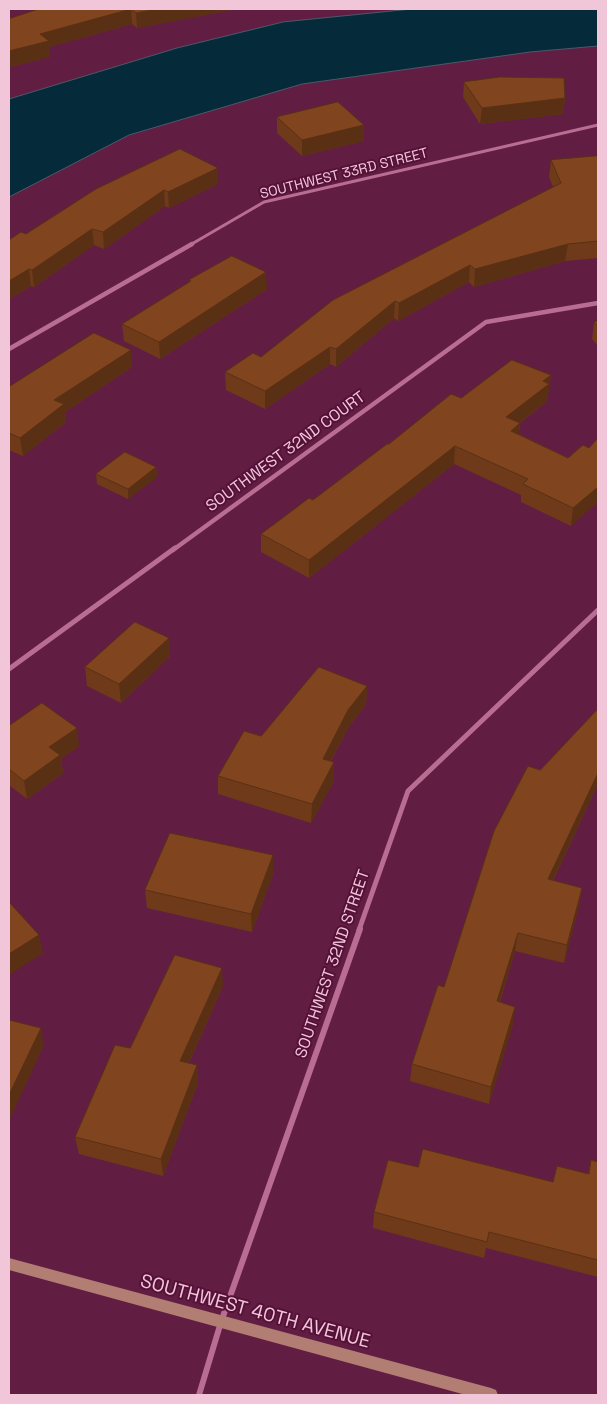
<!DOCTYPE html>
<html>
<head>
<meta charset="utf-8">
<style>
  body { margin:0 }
  #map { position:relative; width:607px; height:1404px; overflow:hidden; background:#621d43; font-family:"Space Grotesk",sans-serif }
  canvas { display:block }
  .frame { position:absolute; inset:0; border:10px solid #f1c6d9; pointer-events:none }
</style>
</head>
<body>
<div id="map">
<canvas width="607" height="1404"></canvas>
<div class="frame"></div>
</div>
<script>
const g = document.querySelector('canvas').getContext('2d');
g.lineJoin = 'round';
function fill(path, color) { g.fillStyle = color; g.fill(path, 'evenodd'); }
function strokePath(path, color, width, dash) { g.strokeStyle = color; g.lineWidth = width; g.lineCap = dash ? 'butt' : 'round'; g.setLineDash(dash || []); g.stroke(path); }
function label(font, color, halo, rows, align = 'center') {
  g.font = font + ' "Space Grotesk",sans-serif'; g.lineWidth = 4; g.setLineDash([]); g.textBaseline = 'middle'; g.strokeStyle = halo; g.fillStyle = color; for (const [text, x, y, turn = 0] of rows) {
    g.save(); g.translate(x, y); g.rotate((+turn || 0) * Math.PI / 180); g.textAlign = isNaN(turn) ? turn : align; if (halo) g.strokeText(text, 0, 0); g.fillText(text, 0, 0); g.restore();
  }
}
const water = new Path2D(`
  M412 9H598V46L530 52 302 84 129 135 9 197V99L177 48 283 22Z`);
fill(water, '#052a39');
strokePath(water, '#4c5969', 1);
strokePath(new Path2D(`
  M190 245 264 202 598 125`), '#b96d92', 3);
strokePath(new Path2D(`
  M9 349 192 244
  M173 550 486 322 598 303`), '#b96d92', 4.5);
strokePath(new Path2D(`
  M9 669 175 548
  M359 930 408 791 598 610`), '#b96d92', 5);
strokePath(new Path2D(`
  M199 1395 221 1322 360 929`), '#b96d92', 6);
fill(new Path2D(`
  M9 1258 491 1388 496 1390 498 1395H466L9 1270Z`), '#b27d72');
fill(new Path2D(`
  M39 9H236L137 28 132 24 49 47 50 57 9 67V19Z
  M464 82 565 98 563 114 480 124 463 97Z
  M277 117 364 141 302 156 277 133Z
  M598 156V258L565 261 474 287 469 282 398 321 394 318 336 367 330 364 265 409 226 390 225 372 261 357 553 187 549 177 551 160Z
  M218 184 169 208 165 206 104 249 94 245 34 287 31 286 9 299V240L26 234 96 189Z
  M189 280 267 289 160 359 124 341 122 324 189 282Z
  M598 321V346L592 339 594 322Z
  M132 367 65 412 66 422 23 456 9 450V387Z
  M551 375 547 401 520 423 519 434 568 458 583 445 571 526 521 502V495L454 464 309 578 261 552V534L313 500 389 444 461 398Z
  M156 467 157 477 128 499 97 484 96 474Z
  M169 638 170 656 121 703 87 686 85 667Z
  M367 686 366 704 348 728 331 761 334 781 311 823 218 794V776L261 736Z
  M598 709V784L553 881 582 888 579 906 564 963 515 951 500 1002 513 1024 489 1104 410 1081 412 1064 444 987Z
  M9 726 79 746 61 759 63 773 27 799 9 785Z
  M273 855V874L252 932 147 908 145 890Z
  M223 986 189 1063 197 1065 198 1083 163 1176 79 1154 75 1137 130 1048Z
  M591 1160 598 1162V1277L486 1248 484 1258 373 1228 374 1212 418 1167 553 1182 588 1174Z`), '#6e3a1a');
fill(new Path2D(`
  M131 9 132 24 49 47 50 57 9 67V51L40 34Z
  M158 9H236L137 28 136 13Z
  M565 98 563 114 480 124 482 108Z
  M364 125V141L302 156V140Z
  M218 168V184L169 208 168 192Z
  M164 190 165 206 104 249 103 232Z
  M92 229 94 245 34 287 32 270Z
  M568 244 565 261 474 287 475 269Z
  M470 265 469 282 398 321 399 303Z
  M29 269 31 286 9 299V281Z
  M266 272 267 289 160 359 159 342Z
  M395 301 394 318 336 367V349Z
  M330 347V364L265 409V391Z
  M131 350 132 367 65 412 66 422 23 456 20 438 54 400Z
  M551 375 547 401 504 435 506 417 543 381Z
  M520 423 518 441 511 431Z
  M455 446 454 464 309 578V560Z
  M156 467 157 477 128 499V489Z
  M598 487V502L571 526 573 508Z
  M169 638 170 656 121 703 119 684Z
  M367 686 366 704 348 728 322 777 323 759 348 710Z
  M77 728 79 746 61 759 63 773 27 799 24 781 49 747Z
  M334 762V781L311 823 312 804Z
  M598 773V784L545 897 548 879Z
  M273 855V874L252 932 251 914Z
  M582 888 579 906 564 963 567 945Z
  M518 933 515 951 494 1019 497 1001Z
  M39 935 43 953 9 975V954Z
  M222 968 223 986 182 1078 180 1061Z
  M515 1007 513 1024 489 1104 491 1087Z
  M41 1028 44 1045 9 1121V1095Z
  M197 1065 198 1083 163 1176 161 1159Z`), '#5a3015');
const building = new Path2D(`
  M39 9H158L136 13 131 9 40 34 49 41 9 51V19Z
  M500 77 564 78 565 98 482 108 464 82Z
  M338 102 364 125 302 140 277 117Z
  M180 149 218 168 168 192 164 190 103 232 92 229 32 270 29 269 9 281V240L21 232 26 234 96 189Z
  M598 156V241L568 244 475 269 470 265 399 303 395 301 336 349 330 347 265 391 225 372 253 353 261 357 333 300 561 183 551 160Z
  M232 256 266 272 159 342 122 324 191 281 189 280Z
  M598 321V326L594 322Z
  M94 333 131 350 54 400 64 404 20 438 9 433V387Z
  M512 360 551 375 543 381 549 384 506 417 520 423 511 431 568 458 583 445 589 448 598 438V487L573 508 523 484 528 479 455 446 309 560 261 534 309 498 313 500 387 444H389L451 394 461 398Z
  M125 452 156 467 128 489 96 474Z
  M135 622 169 638 119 684 85 667Z
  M319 667 367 686 348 710 323 759 334 762 312 804 218 776 244 731 261 736Z
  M42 703 77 728 49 747 60 755 24 781 9 769V726Z
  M598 709V773L548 879 582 888 567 945 518 933 497 1001 515 1007 491 1087 412 1064 438 985 444 987 494 831 528 766 540 770Z
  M170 833 273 855 251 914 145 890Z
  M9 902 39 935 9 954Z
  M175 955 222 968 180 1061 197 1065 161 1159 75 1137 115 1045 130 1048Z
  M9 1020 41 1028 9 1095Z
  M423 1149 553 1182 557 1166 589 1174 591 1160 598 1162V1260L489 1232 487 1242 374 1212 388 1160 418 1167Z`);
fill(building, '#80441e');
strokePath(building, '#5a3015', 1);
label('14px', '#f1c6d9', '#561139', [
  ["SOUTHWEST 33RD STREET",344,174,-14]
]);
label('16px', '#f1c6d9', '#561139', [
  ["SOUTHWEST 32ND COURT",286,452,-36],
  ["SOUTHWEST 32ND STREET",333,964,-71]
]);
label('19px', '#f1c6d9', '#561139', [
  ["SOUTHWEST 40TH AVENUE",255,1312,15]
]);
</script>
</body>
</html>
